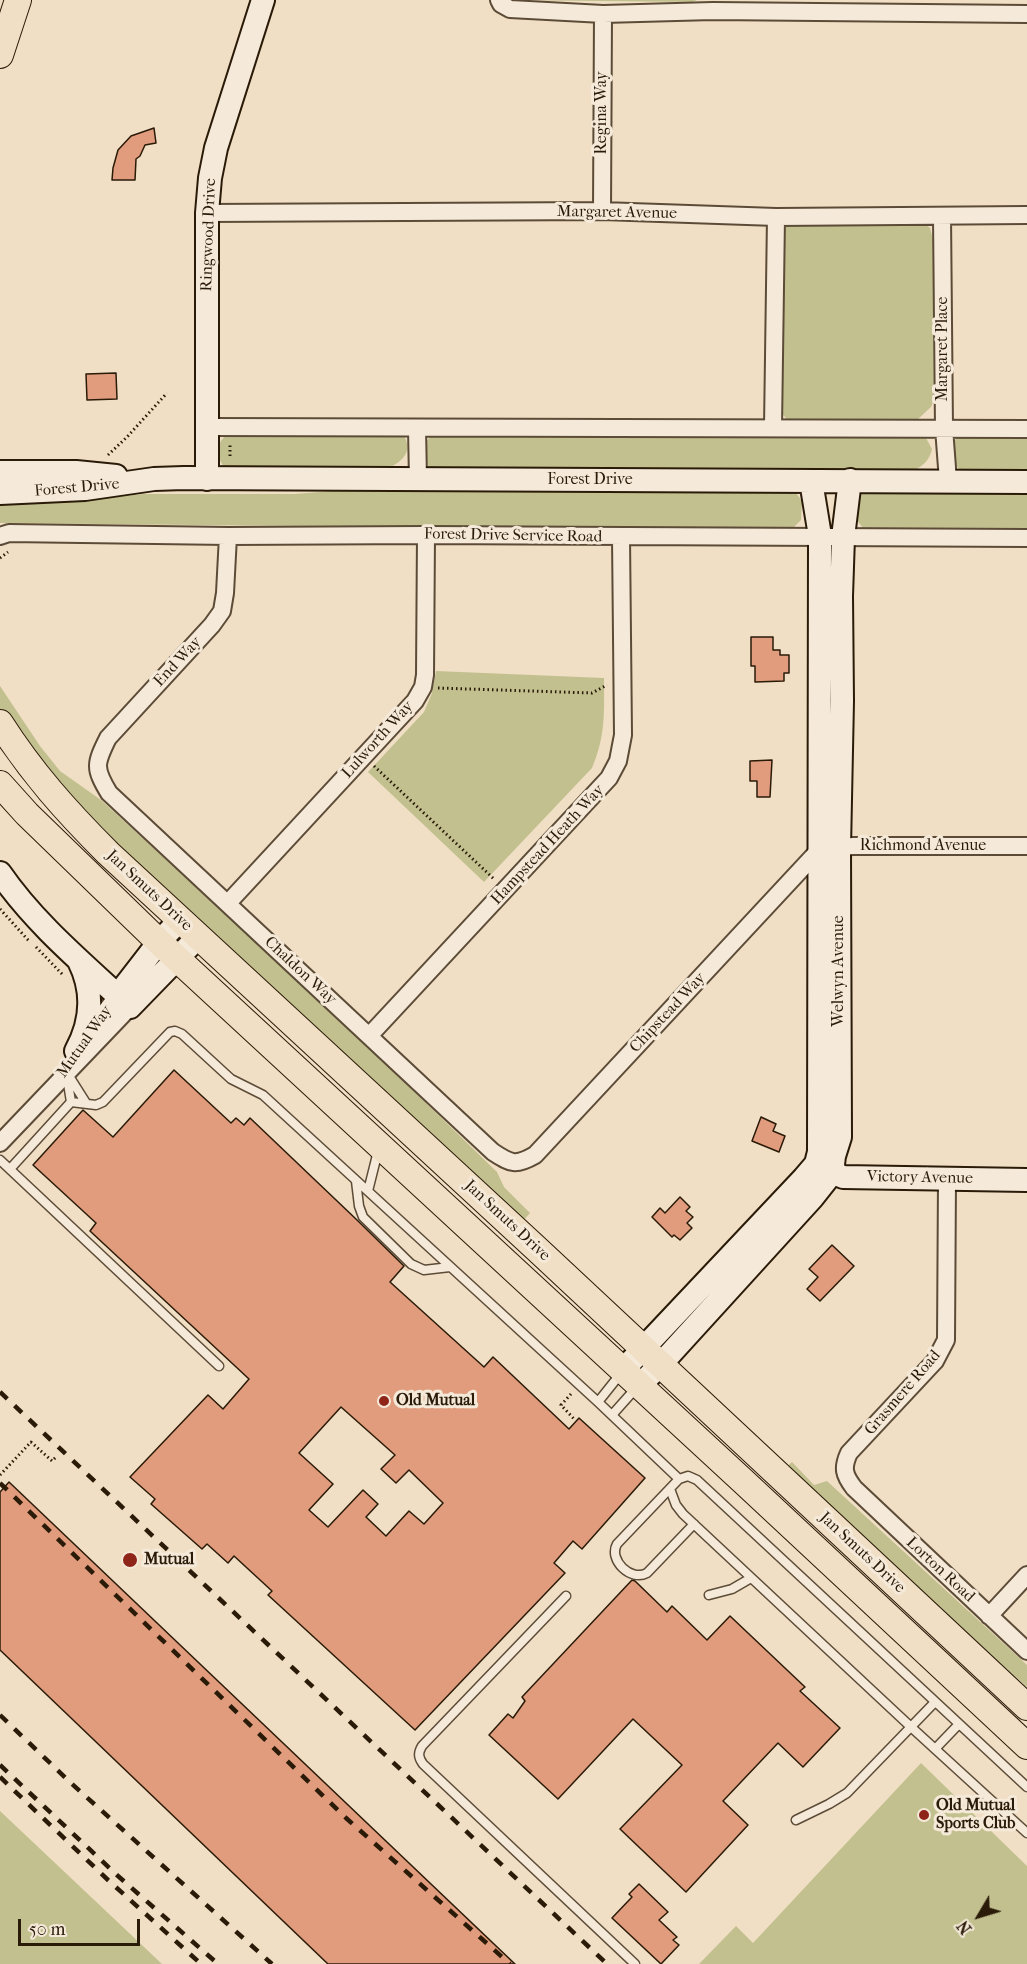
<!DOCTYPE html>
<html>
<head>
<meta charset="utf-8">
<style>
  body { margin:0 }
  #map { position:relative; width:1027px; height:1964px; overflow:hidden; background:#f0dfc4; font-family:"IM FELL French Canon",serif }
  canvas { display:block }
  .north { position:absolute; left:949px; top:1886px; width:60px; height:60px; -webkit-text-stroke:4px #f5ead9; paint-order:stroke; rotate:232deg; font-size:16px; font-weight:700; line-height:24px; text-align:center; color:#2a1a08 }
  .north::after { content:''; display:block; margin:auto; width:21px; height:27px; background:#2a1a08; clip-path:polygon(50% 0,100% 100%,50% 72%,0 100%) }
  .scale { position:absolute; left:18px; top:1919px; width:122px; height:27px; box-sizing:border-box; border:3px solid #2a1a08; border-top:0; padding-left:8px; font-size:18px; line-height:21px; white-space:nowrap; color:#2a1a08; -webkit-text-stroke:4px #f5ead9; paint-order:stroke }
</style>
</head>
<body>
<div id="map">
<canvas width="1027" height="1964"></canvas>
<div class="north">N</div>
<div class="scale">50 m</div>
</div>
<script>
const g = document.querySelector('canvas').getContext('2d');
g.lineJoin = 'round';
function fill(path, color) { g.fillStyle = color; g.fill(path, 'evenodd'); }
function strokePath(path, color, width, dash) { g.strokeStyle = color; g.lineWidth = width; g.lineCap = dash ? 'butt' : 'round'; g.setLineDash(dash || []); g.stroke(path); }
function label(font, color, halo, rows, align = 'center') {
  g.font = font + ' "IM FELL French Canon",serif'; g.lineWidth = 6; g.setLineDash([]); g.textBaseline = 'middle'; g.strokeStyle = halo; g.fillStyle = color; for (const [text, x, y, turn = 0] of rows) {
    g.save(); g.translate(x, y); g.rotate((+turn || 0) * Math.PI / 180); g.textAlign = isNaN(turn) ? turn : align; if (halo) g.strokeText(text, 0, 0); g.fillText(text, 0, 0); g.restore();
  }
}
fill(new Path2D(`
  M505 0H697L692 2Z
  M923 222 930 228 933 239 934 399 931 407 916 421 788 420 781 413 779 228 786 224Z
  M231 432 404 436C413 451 403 461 389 468L230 473C215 460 213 442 231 432Z
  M436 432 917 434 926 438 932 449C929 461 924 465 913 471L431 469C419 456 422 441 436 432Z
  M966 434H1027V473H965C953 467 953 457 952 444L956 439Z
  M393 486 786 490 796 493 802 501 801 520 794 527 785 531 0 523V501H62L144 494H295Z
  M865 490 1027 491V529L863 528 852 514 856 496Z
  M436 671 604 678C604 712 606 735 592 768L484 882 368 772 424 712 432 693Z
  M0 686 40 746 60 771 101 800 218 907 360 1039 497 1172 504 1187 530 1213 522 1222 70 802 0 714Z
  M792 1462 814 1485 827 1481 1027 1665V1687L784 1469Z
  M921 1763 1027 1866V1964H699L736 1926 753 1943Z
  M0 1811 162 1964H0Z`), '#c2c08f');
const building = new Path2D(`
  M154 128 156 143 145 145 140 156 136 159 135 180H112L113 168 118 150 131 136Z
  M116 373 117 399 87 400 86 374Z
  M751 637H773V650H780V655H789V673H784V681L755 682V666H751Z
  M772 760 770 797H757V781H750V761Z
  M174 1070 231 1123 236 1118 244 1125 250 1118 357 1220 404 1266 390 1282 484 1367 493 1357 569 1429 579 1418 645 1478 582 1549 573 1541 554 1563 565 1573 415 1730 268 1595 272 1591 234 1556 228 1563 207 1544 202 1549 151 1504 155 1499 130 1477 208 1395 223 1409 249 1379 90 1231 96 1223 33 1165 83 1110 113 1137ZM341 1407 395 1455 381 1469 396 1483 409 1470 443 1503 424 1524 409 1511 386 1536 366 1517 378 1504 363 1490 328 1527 309 1510 333 1484 299 1453Z
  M761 1117 776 1124 773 1131 785 1136 779 1152 752 1141Z
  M680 1197 690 1207 686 1211 693 1217 687 1223 692 1228 680 1240 674 1235 672 1237 652 1217 660 1208 665 1213Z
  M832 1245 854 1266 820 1301 807 1289 818 1277 809 1269Z
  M9 1482 515 1964H328L0 1650V1492Z
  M632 1580 635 1581 667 1612 672 1606 707 1640 730 1616 805 1687 800 1691 840 1728 803 1767 778 1743 723 1801 748 1825 686 1892 620 1829 682 1765 633 1719 558 1799 489 1735 508 1714 513 1718 525 1701 522 1697Z
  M639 1884 668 1912 659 1920 677 1937 673 1940 679 1945 661 1964 612 1918 632 1897 629 1894Z`);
fill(building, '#e09c7c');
strokePath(building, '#2a1a08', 1.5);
const lane = new Path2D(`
  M67 1073 86 1103
  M67 1077 71 1102
  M0 1160 219 1366
  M10 1169 71 1102 96 1105 103 1102 170 1032 175 1031 182 1034 231 1079 263 1095 598 1402 679 1479 617 1544C608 1560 631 1582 647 1573L694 1524
  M356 1181 359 1206 363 1217 411 1264 424 1270 450 1267
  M368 1191 378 1151
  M598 1402 622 1372
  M612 1415 636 1388
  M679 1479 688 1476 697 1480 1027 1787
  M670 1489 676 1505 683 1514 911 1727 1027 1833
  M709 1595 732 1589 751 1578
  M566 1596 422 1746C418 1753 418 1757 423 1764L635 1964
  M935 1749 959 1724
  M796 1820 829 1804 847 1793 935 1702`);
const street = new Path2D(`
  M499 0 501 4 510 9 603 14 713 11 1027 14
  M602 211 603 14
  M207 213 602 211 776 217 1027 215
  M942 216 944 428 948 481
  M207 427 1027 429
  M773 427 776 217
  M417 428 418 480
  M0 536 9 533 228 536 426 535 1027 538
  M228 536 225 593 222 611 212 625 108 738C95 764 94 768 109 793L493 1152C511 1164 516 1166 535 1155L820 849 853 846H1027
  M228 903 415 701 423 687 425 675 426 535
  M369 1036 609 778 618 761 623 735 621 537
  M86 1037 118 995
  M0 1143 130 1007
  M947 1180 946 1340 935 1361 849 1453C842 1468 844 1475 854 1488L1027 1651
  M989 1616 1027 1575`);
const secondary = new Path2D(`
  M0 472H76L116 476
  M207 479V213L210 178 216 148 263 0
  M0 493 85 489 154 479 184 478 1027 482
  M0 873C35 924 85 965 130 1007L198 937
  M118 995 159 942 180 920
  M76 1051C92 1022 94 991 79 961
  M821 1167 843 1177 1027 1180
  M622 1371 804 1178 816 1164 819 1152 820 536 811 481
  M639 1386 660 1365 813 1197 832 1173 834 1156 840 1137 839 848 842 701 841 596 843 537 850 480`);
const primary = new Path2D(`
  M0 55 18 0
  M0 723C32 773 66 811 108 853L539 1251 1027 1707
  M0 784 27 814 159 942 744 1482 1027 1746`);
strokePath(lane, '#5c4b37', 11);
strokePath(street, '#5c4b37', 20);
strokePath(secondary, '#2a1a08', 26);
strokePath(primary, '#2a1a08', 28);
strokePath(new Path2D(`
  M108 455 127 437 167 393
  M230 456V443
  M0 558 8 552
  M438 688 592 693 607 685
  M374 766 494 879
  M0 909 29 941
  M36 947 63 975
  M571 1394 561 1405 575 1420
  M0 1475 31 1442 52 1461 56 1457`), '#2a1a08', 3, [1.5, 3]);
strokePath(lane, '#f5ead9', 8);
strokePath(street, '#f5ead9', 16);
strokePath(secondary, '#f5ead9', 22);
strokePath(primary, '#f0dfc4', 26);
strokePath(new Path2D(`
  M0 1392 607 1964
  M0 1483 346 1818 510 1964
  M0 1715 72 1784 272 1964
  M0 1765 118 1876 218 1964
  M0 1777 108 1880 201 1964`), '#2a1a08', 4.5, [10, 10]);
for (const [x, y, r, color] of [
  [384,1401,6,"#8f2418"],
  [130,1560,8,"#8f2418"],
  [924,1815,6,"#8f2418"]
]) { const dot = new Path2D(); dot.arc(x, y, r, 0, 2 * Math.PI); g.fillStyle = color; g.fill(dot); strokePath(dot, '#f5ead9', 2); }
label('16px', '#2a1a08', '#f5ead9', [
  ["Regina Way",602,113,-90],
  ["Margaret Avenue",617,213,1],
  ["Ringwood Drive",209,235,-88],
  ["Margaret Place",943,349,-90],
  ["Forest Drive",590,480],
  ["Forest Drive",77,488,-5],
  ["Forest Drive Service Road",513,536,1],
  ["End Way",178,662,-47],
  ["Lulworth Way",378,740,-48],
  ["Hampstead Heath Way",548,845,-47],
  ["Richmond Avenue",923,846],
  ["Jan Smuts Drive",149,891,43],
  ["Chaldon Way",300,971,43],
  ["Welwyn Avenue",839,971,-90],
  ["Chipstead Way",668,1013,-47],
  ["Mutual Way",85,1042,-55],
  ["Victory Avenue",920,1178,1],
  ["Jan Smuts Drive",507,1221,43],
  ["Grasmere Road",903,1393,-49],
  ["Jan Smuts Drive",862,1553,43],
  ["Lorton Road",940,1570,43]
]);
label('bold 16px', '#2a1a08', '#f5ead9', [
  ["Old Mutual",396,1401],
  ["Mutual",144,1560],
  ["Old Mutual",936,1806],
  ["Sports Club",936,1824]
], 'left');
</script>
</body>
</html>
